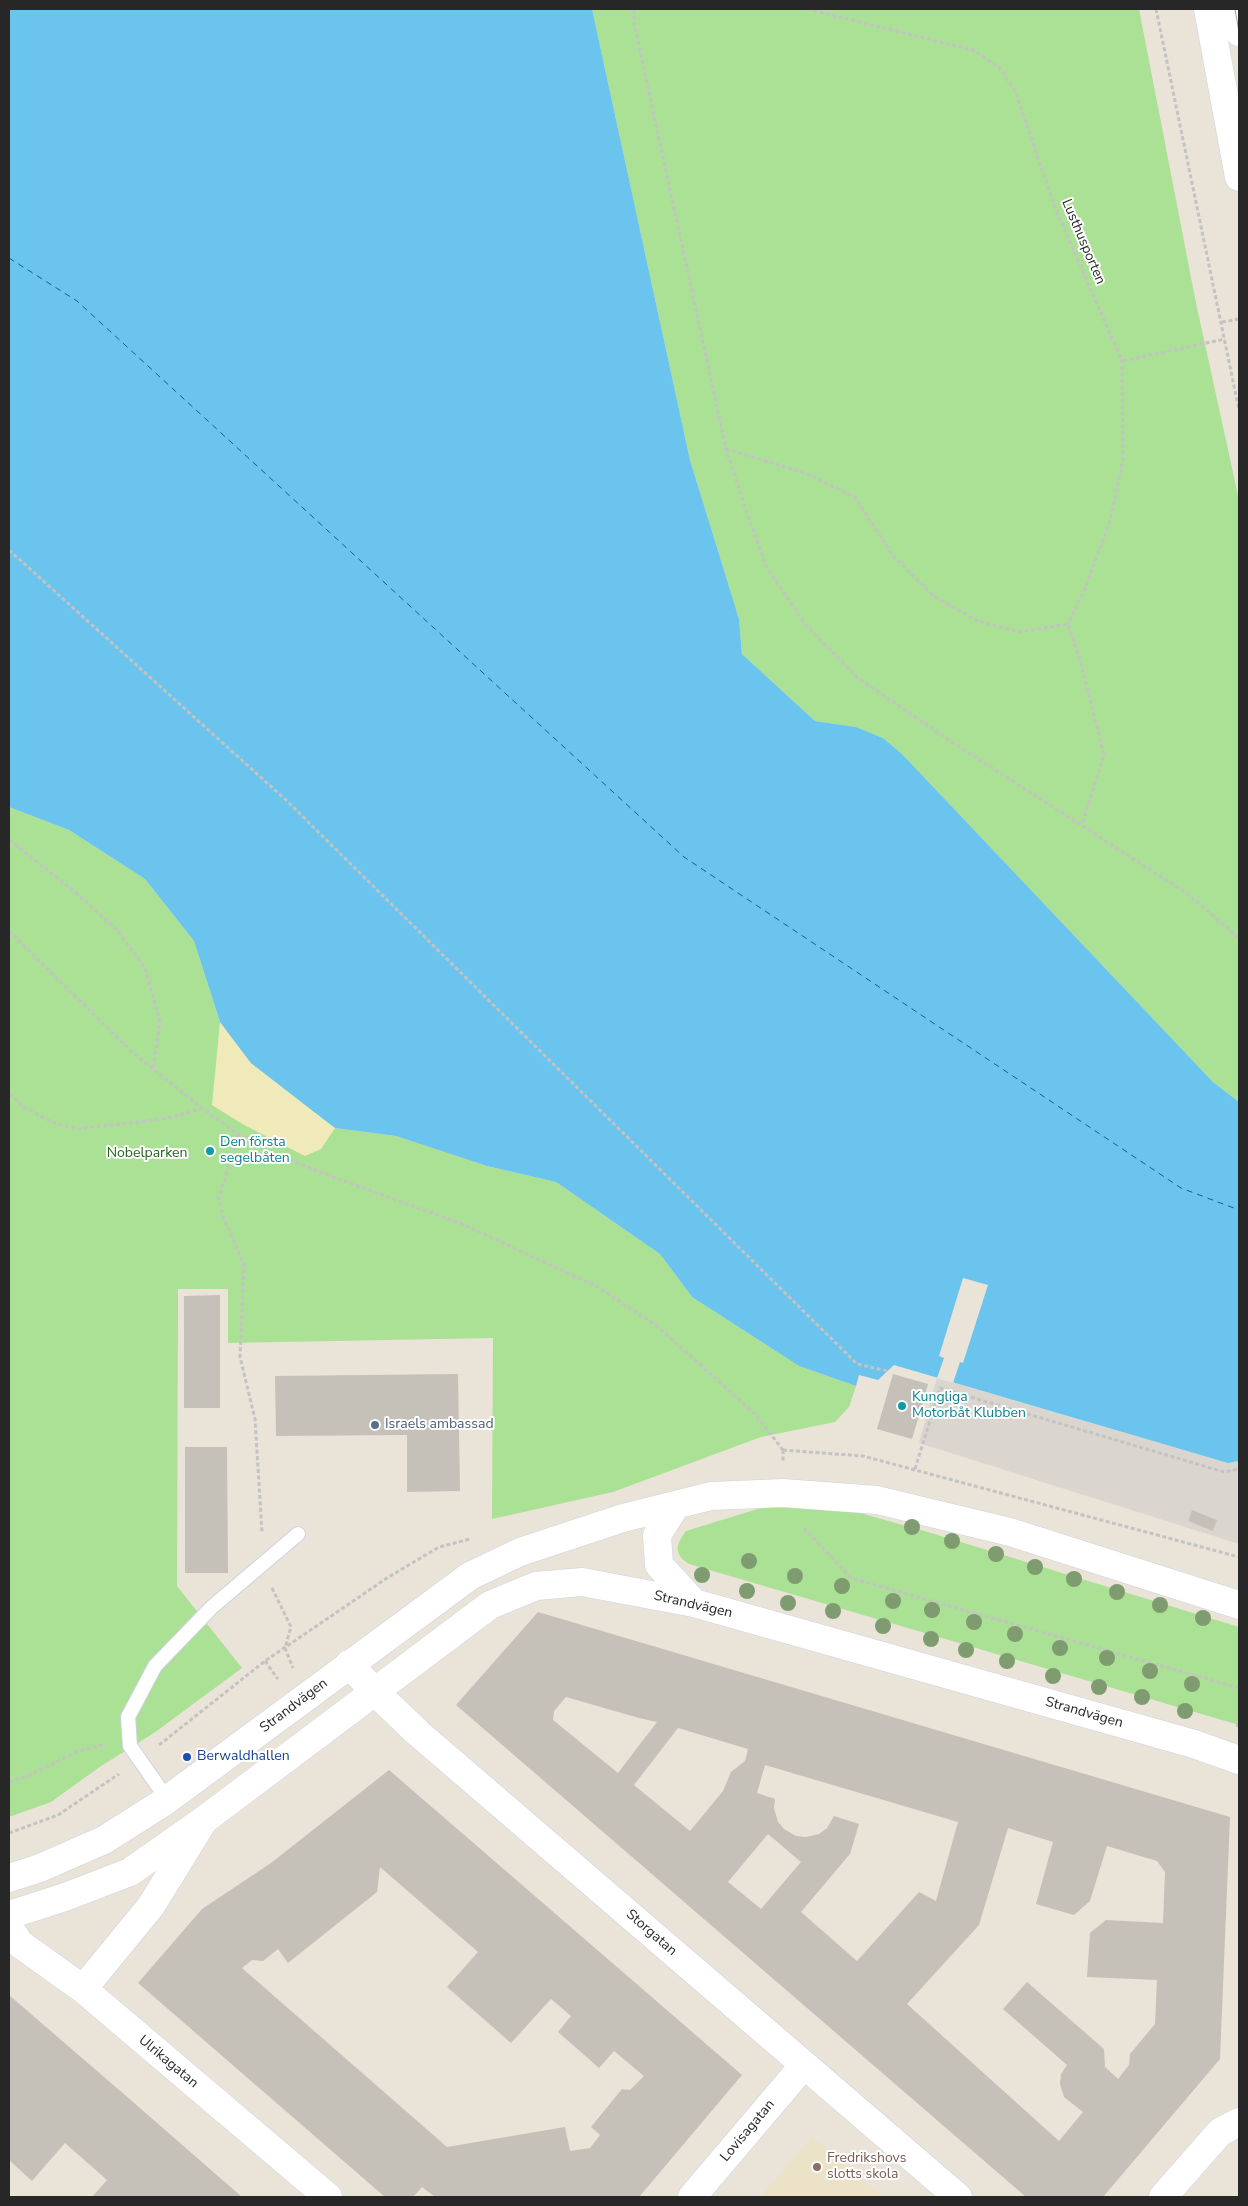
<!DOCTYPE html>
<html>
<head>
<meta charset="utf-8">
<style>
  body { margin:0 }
  #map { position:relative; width:1248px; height:2206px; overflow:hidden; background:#eae3d8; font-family:"Nunito Sans",sans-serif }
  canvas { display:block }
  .frame { position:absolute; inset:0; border:10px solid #272727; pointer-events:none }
</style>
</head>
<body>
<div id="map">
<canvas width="1248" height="2206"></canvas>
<div class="frame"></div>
</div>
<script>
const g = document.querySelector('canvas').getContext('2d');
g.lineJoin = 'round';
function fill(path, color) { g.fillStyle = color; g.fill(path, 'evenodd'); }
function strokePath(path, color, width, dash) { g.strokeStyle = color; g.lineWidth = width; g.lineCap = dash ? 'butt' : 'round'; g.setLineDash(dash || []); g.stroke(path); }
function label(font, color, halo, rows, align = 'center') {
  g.font = font + ' "Nunito Sans",sans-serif'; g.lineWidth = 4; g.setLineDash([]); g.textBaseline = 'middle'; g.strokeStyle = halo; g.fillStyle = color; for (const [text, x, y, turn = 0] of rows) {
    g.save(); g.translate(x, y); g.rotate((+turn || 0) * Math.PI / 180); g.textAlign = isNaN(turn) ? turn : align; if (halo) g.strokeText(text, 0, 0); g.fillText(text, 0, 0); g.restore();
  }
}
fill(new Path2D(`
  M812 2137 883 2197H760Z`), '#ece2c7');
fill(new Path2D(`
  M592 9H1139L1196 303 1239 500V1102L1213 1082 902 754 883 738 856 727 815 721 742 654 739 619 690 460Z
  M9 807 69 830 145 879 194 941 220 1022 335 1128 396 1136 487 1166 556 1182 660 1254 692 1297 799 1366 856 1386 849 1407 835 1422 761 1437 613 1492 492 1519 493 1338 228 1343V1289H178L177 1586 242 1668 154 1733 101 1766 51 1802 9 1817Z
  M774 1504 849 1510 928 1532 1239 1627V1725L689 1564C673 1554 676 1544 686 1531Z`), '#abe194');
fill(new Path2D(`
  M220 1022 251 1063 335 1128 321 1149 305 1156 244 1125 212 1105Z`), '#f0eaba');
fill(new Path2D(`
  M937 1378 1228 1463 1239 1461V1544L919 1443ZM1192 1511 1217 1520 1213 1530 1188 1521Z`), '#dad6cf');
fill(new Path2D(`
  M9 9H592L690 460 739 619 742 654 815 721 856 727 883 738 902 754 1213 1082 1239 1102V1461L1228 1463 894 1365 878 1380 859 1375 856 1386 799 1366 692 1297 660 1254 556 1182 487 1166 396 1136 335 1128 251 1063 220 1022 194 941 145 879 69 830 9 807Z`), '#6ac4ed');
fill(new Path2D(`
  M963 1278 988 1285 963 1363 960 1362 953 1383 937 1378 944 1358 939 1356Z`), '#eae3d8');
strokePath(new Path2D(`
  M9 258 77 301 684 857 1181 1188 1239 1210`), '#0e6095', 1, [6, 5]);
fill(new Path2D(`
  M220 1295V1408H184V1296Z
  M458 1374 460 1491 407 1492V1435L276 1436 275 1376Z
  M893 1374 928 1384 912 1439 877 1429Z
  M185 1447H227L228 1573H185Z
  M1192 1510 1217 1520 1213 1531 1188 1521Z
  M538 1612 1230 1817 1220 2059 1103 2197H1026L456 1705ZM566 1697 639 1718 657 1722 618 1773 553 1720 554 1711ZM678 1728 748 1749 745 1761 731 1772 723 1791 690 1831 634 1785ZM765 1765 958 1822 936 1901 919 1892 857 1961 801 1912 850 1854 859 1824 834 1816 827 1828 819 1834 806 1837 796 1836 784 1829 778 1822 774 1808 775 1799 757 1793ZM1008 1828 1053 1842 1036 1904 1074 1915 1090 1901 1107 1846 1157 1861 1165 1872 1163 1923 1106 1920 1090 1933 1087 1977 1157 1980 1155 2024 1130 2054 1129 2065 1118 2079 1105 2067 1104 2049 1027 1982 1003 2009 1067 2065 1061 2074 1060 2084 1064 2097 1083 2112 1059 2141 907 2004 979 1925ZM768 1834 801 1862 761 1909 728 1882Z
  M389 1770 742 2075 639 2197H435L422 2187 413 2197H385L138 1983 202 1909 271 1863ZM380 1867 478 1952 447 1987 511 2043 551 1999 571 2016 558 2032 599 2068 614 2051 644 2076 630 2090 622 2089 591 2127 600 2135 590 2148 570 2151 565 2127 447 2147 242 1968 252 1960 263 1961 278 1949 288 1963 377 1892Z
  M9 1995 133 2102 242 2197H92L107 2180 65 2143 32 2181 9 2160Z`), '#c5c0b8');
const service = new Path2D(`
  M167 1799 130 1746 128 1717 155 1666 212 1607 298 1534`);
const minor = new Path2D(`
  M1235 9 1239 32
  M349 1664 374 1691 418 1733 958 2197
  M9 1927 20 1944 83 1989 328 2197
  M83 1989 151 1906 204 1820
  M692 2197 804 2065
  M1163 2197 1220 2132 1239 2122`);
const tertiary = new Path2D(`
  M1208 9 1239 177
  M676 1505 657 1535 659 1565 694 1603
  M9 1878 40 1868 104 1840 164 1802 470 1576 520 1552 623 1518 711 1496 783 1493 877 1500 1010 1532 1239 1605
  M9 1915 65 1897 130 1872 204 1820 490 1605 536 1586 582 1582 694 1603 1194 1744 1239 1760`);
strokePath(service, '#ced1e1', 16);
strokePath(minor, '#ced1e1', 29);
strokePath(tertiary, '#ced1e1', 29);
strokePath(new Path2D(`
  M634 9V23L726 449 749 519 767 568 805 624 858 678 952 742 1188 894 1239 938
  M807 9 973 50 999 67 1015 91 1056 210 1122 361 1123 460 1110 521 1084 591 1068 624
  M1156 9 1239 410
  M1222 322 1239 319
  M1123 361 1225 339
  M726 449 805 473 855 497 893 556 935 597 978 621 1020 632 1068 624 1080 660 1104 754 1082 825
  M9 550 287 801 857 1364 888 1371
  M9 840 74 891 116 929 145 968 160 1022 153 1069
  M9 931 131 1051 203 1109 238 1134 264 1149 317 1171 462 1224 596 1286 657 1326 755 1414 783 1450
  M9 1094 27 1109 54 1123 78 1129 164 1119 202 1109
  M238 1134 219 1198 223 1216 244 1265 240 1357 255 1419 262 1533
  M783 1450V1461
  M783 1450 863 1456 1239 1557
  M915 1469 940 1388 1224 1472 1239 1469
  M804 1528 851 1578 1239 1688
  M272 1588 291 1627 285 1648 293 1668
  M265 1661 278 1679
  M1237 1727 1239 1719
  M159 1745 265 1661 387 1578 439 1547 470 1539
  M9 1782 30 1775 76 1752 105 1744
  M9 1833 58 1815 119 1774`), '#c3c3c3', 3, [4, 2.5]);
strokePath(service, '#fff', 14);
strokePath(minor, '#fff', 28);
strokePath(tertiary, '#fff', 28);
strokePath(new Path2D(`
  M1235 9 1239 32`), '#9c9eb2', 1);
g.fillStyle = '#7e9c6f';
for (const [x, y] of [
  [912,1527],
  [952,1541],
  [996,1554],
  [749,1561],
  [1035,1567],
  [702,1575],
  [795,1576],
  [1074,1579],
  [842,1586],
  [747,1591],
  [1117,1592],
  [893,1601],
  [788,1603],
  [1160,1605],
  [932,1610],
  [833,1611],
  [1203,1618],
  [974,1622],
  [883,1626],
  [1015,1634],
  [931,1639],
  [1060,1648],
  [966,1650],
  [1107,1658],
  [1007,1661],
  [1150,1671],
  [1053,1676],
  [1192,1684],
  [1099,1687],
  [1142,1697],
  [1185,1711]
]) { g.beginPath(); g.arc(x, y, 8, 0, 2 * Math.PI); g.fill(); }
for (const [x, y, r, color] of [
  [210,1151,5,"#0f9aa8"],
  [902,1406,5,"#0f9aa8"],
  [375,1425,5,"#5c6f8a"],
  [187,1757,5,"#1a4fb4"],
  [817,2167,5,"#8d6e63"]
]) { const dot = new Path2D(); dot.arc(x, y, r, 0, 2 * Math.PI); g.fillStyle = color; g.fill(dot); strokePath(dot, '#fff', 2); }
label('14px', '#272727', '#fff', [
  ["Lusthusporten",1083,242,67],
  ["Strandvägen",693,1605,13],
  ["Strandvägen",294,1706,-37],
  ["Strandvägen",1084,1713,16],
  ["Storgatan",651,1933,41],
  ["Ulrikagatan",168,2062,40],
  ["Lovisagatan",748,2131,-50]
]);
label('14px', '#0d838f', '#fff', [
  ["Den första",220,1143],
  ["segelbåten",220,1159],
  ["Kungliga",912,1398],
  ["Motorbåt Klubben",912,1414]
], 'left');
label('14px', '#256219', '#fff', [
  ["Nobelparken",147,1154]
]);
label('14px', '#4e5e75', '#fff', [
  ["Israels ambassad",385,1425]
], 'left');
label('14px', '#164399', '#fff', [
  ["Berwaldhallen",197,1757]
], 'left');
label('14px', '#785e54', '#fff', [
  ["Fredrikshovs",827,2159],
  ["slotts skola",827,2175]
], 'left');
</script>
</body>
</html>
